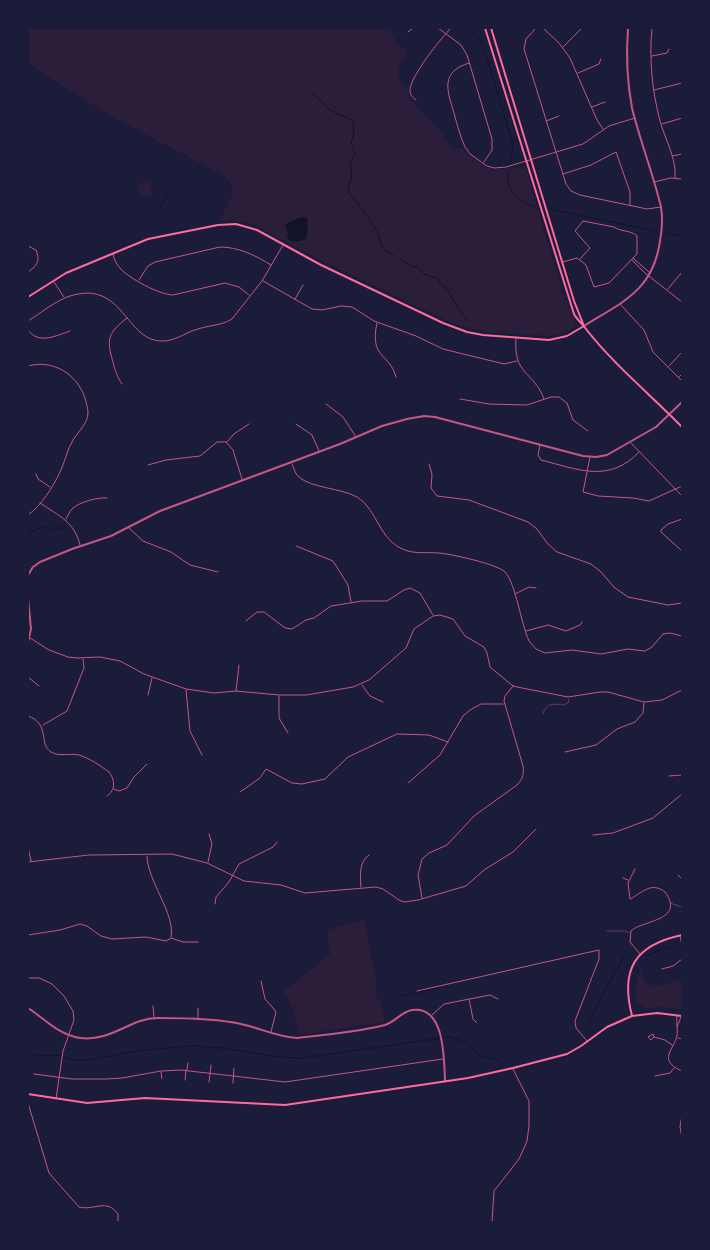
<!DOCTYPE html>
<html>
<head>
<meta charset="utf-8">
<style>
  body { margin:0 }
  #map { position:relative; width:710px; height:1250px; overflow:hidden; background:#1b1b3a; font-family:Ubuntu,sans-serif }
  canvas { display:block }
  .frame { position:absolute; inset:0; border:29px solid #1b1b3a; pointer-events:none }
</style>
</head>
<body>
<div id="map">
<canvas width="710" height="1250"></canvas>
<div class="frame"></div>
</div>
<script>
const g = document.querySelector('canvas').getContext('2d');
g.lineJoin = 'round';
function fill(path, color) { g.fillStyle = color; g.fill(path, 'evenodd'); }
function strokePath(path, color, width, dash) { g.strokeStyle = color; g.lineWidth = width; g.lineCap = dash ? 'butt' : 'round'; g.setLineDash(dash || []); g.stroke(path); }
fill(new Path2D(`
  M28 28H394L391 32 397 44 408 51 397 70 402 84 408 88C408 107 426 112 436 125 442 132 446 141 451 148L463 149 468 155 494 171 525 166 564 297 576 324 575 327 561 334 551 336 486 332 455 324 324 262 252 224 235 220 219 221C226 207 240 191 226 177L104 112 28 63Z
  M149 181 153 194 141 198 137 184Z
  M364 920 385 1022 300 1035 291 1005 283 992 330 954 327 930Z
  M642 966 643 976 646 983C664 991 666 980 682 980V1010L664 1007 646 1008 637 1002 635 985Z`), '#2a1e3b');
fill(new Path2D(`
  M301 217 307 218 308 226 306 239C298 242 293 243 287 238L288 233 285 226 286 224Z`), '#12122b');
strokePath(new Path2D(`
  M470 28 481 40 512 140 513 147 510 163
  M311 93 323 102 328 109 349 119 353 122 354 132 351 143 355 154 350 164 352 175 348 188 349 193C358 204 368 216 375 228 384 242 374 246 394 256
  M508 171C506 193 517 201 536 207
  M28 181H30
  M159 209 170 191
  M550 209 655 231
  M666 233 682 236
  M398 258 413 267 417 266 424 274 439 279V282L448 290 456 305 468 321
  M28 536 30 532 44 526 53 530 65 527
  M646 956 670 946
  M376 986 378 999
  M400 996 439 988
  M588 1022 624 956 628 953
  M28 1053 41 1056 57 1055 72 1060H87L142 1050 194 1046 222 1048 279 1057 302 1058 449 1037 460 1040 469 1045 481 1056 499 1060`), '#12122b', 1);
strokePath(new Path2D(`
  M543 714C546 702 554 704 564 705L568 703 569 699
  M670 903 682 907
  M607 931H625L630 933`), '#c65784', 0.5);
strokePath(new Path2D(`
  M438 28 461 45 467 55 492 139V150L484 162
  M536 28 526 39 524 49 566 184 571 191 580 195 647 209 661 207
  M543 28 559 43 570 58 597 120 603 129
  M652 28C649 59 652 90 660 121 665 139 677 159 675 178
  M408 32 413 28
  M563 47 582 28
  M652 56 667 53 669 49
  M469 63C440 72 447 90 454 113 457 124 460 136 465 147L470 154 487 166 494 168 506 167 583 144 609 126 635 118
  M578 73 599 64 601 59
  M654 90 682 83
  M416 100C412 97 410 95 410 90 410 77 441 38 451 28
  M592 107 605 102
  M546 121 559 116
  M662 124 682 118
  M672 156 682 154
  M563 174 591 165 616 152 630 192V205
  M654 182 671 178 682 179
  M28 246 36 250C41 261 36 267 28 272
  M113 254C114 259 116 264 120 268 128 278 160 295 173 295L225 283 239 287 249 295
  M633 258 650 273
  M632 260 645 273 682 302
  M563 262 577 258 586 265 594 287 609 283 637 254V236C631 230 621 232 614 227L583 221 575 231 590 248 580 259
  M139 280 148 266 155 262 220 247C238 247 255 255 271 265
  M263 281 312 309 322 310 341 306 352 307 374 321 416 336 443 349 504 364 517 361
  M54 282 64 297
  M668 289 682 272
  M295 299 303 285
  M620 304 644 330 653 352 682 381
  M28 321C41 313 55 301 70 296 124 279 125 342 163 341 175 341 185 333 195 330 208 325 221 326 232 319L262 281 283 245
  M377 323C369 359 390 353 396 377
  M28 330C39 345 55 336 70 331
  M516 338C513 376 534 371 544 399
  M28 366C53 359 77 374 85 398 86 403 88 408 88 413 88 423 78 432 73 440 67 450 65 462 60 472 53 487 41 506 28 515
  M669 366 682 352
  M679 377 682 374
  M122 384C117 377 115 370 113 362 106 339 108 333 127 318
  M460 399 489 404 527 405 551 397H559L567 403 573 420 588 431
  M326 404 343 417 356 437
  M296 424 312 435 319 451
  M226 442 233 450 242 479
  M227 442 234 434 249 424
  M631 443 682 496
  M540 445 538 455 541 460C577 469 609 484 639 452
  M590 457 583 492 598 496 633 498 649 501 682 486
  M292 464C294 468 295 474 299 477 311 488 341 488 357 497 378 510 379 541 405 550 415 554 427 552 439 553 451 554 497 564 505 572 516 584 521 624 529 641L536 649 545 653 572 650 601 654 628 649 645 651 652 647 663 634 670 633 682 636
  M429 464 432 474 431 488 437 496 469 500 528 522 537 529 547 543 557 552 591 564 600 571 615 588 628 597 668 605 682 603
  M148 465 166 460 200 456 217 442H226
  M36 474 38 479 50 487
  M40 503C59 516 74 521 80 545
  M66 519C68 516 69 512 72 509 79 502 98 497 107 498
  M682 519 668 524 661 530V532L682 551
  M129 528 143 541 171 552 190 565 218 572
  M296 546 333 561 348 585 351 602
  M515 594 529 587 536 588
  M246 621 257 612H264L285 628 292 629 306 620 314 618 331 606 362 601H387L404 590 410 588 420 593 433 615
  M526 631 548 625 566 631 580 625 582 622
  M30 638 49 650 68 657 77 658 100 657 120 661 144 674 186 689 214 693 236 691 279 695H306L353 687 369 680 406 648 414 629 433 616 440 615 453 619 465 636 484 647 487 653 490 667 513 686 517 687 568 697 600 692H608L644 702 662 700 682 690
  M28 677 39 686
  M362 685 370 696 383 702
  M186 690 190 731 202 755
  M236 691 239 665
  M148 695 152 678
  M279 696V718L288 733
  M28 716C51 724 38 744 51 752 59 757 70 753 79 755 89 758 101 766 109 772 115 780 116 790 107 796
  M43 725 67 711 84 668 83 659
  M565 752 596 745 617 729 635 722 643 713 644 703
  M669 776 682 775
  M408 783 440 755 463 716 470 710 481 704H503
  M114 789 119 791 127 788 134 777 147 764
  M240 792 260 778 266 769 292 783 302 784 325 779 348 757 397 734 429 735 448 742
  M593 835 613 833 653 818 682 794
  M28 847 31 861
  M147 856C147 880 176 915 171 937
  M28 862 89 855 172 854 207 863 244 881 281 885 305 893 376 887 383 889 399 900 404 902 418 900 466 886 484 870 513 852 536 829
  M208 862 212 844 209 834
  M635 869 628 883 630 899C642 893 651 881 665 892 686 921 642 920 631 931L630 942 640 954
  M678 875 682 879
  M623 878 628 880
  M361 887C360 876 359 861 369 855
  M422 898 418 875 422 859 429 853 447 845 474 816 517 785C523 779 524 773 523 766L504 701 505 696 513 686
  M215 904 216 897 229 882 239 864 273 847 277 842
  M28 935 60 930 80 924 87 926 101 936 112 939 146 937 166 941 171 938 183 942H198
  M680 936 682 945
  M662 969 673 966 682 959
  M28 978H39L52 984 64 996 73 1011 74 1020 63 1051 56 1099
  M261 981 265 999 274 1009 276 1012 271 1032
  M417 991 599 950V959L575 1021 576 1028 587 1041
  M469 999 473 1019 477 1023
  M153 1006 154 1017
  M432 1015 444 1004 490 995 498 999
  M677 1015C676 1023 678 1028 677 1035 675 1049 656 1060 682 1071
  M198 1020V1008
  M677 1027 681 1017
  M654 1037 651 1040 648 1037 653 1034 654 1037 665 1040 672 1045
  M678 1038 682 1039
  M187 1070 188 1063
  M161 1072 162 1079
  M34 1074 72 1079H106L122 1078 161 1071 181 1070 285 1082 443 1059
  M655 1076 670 1073 674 1068
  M185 1080 186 1070
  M209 1082 211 1065
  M233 1083 234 1068
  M28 1103 49 1173 79 1207C93 1211 107 1198 118 1214V1222
  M682 1115 680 1127 682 1138
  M492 1222 494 1191 519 1159 527 1141 529 1126V1101L513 1069`), '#c65784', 1);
strokePath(new Path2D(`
  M584 326C622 302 653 291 660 241 662 230 663 219 661 207 653 173 640 141 632 108 627 81 626 54 628 28
  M28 575 33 567 40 562 72 549 111 536 160 511 340 444 382 426 407 419 424 416 435 417 583 456 596 457 607 455 656 427 682 402
  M28 598 31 629 28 642
  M28 1008C45 1019 59 1035 80 1038 111 1042 131 1018 157 1018 181 1018 219 1019 241 1024 260 1028 277 1037 297 1038 326 1035 357 1032 385 1025 395 1022 401 1012 412 1010 445 1005 444 1059 445 1081`), '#c65784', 2);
strokePath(new Path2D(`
  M485 28 574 314C577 320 582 323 586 329 614 365 651 395 682 427
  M491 28 574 301 584 326
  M28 297 66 273 148 239 218 225 236 224 257 230 321 265 443 323 467 332 483 335 549 340 567 336 584 326
  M632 1016C620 969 635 945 682 935
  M28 1094 87 1103 145 1098 285 1105 468 1078 513 1068 567 1054 581 1046 607 1027 632 1016 657 1013 682 1016`), '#ff6b9d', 2);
</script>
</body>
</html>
